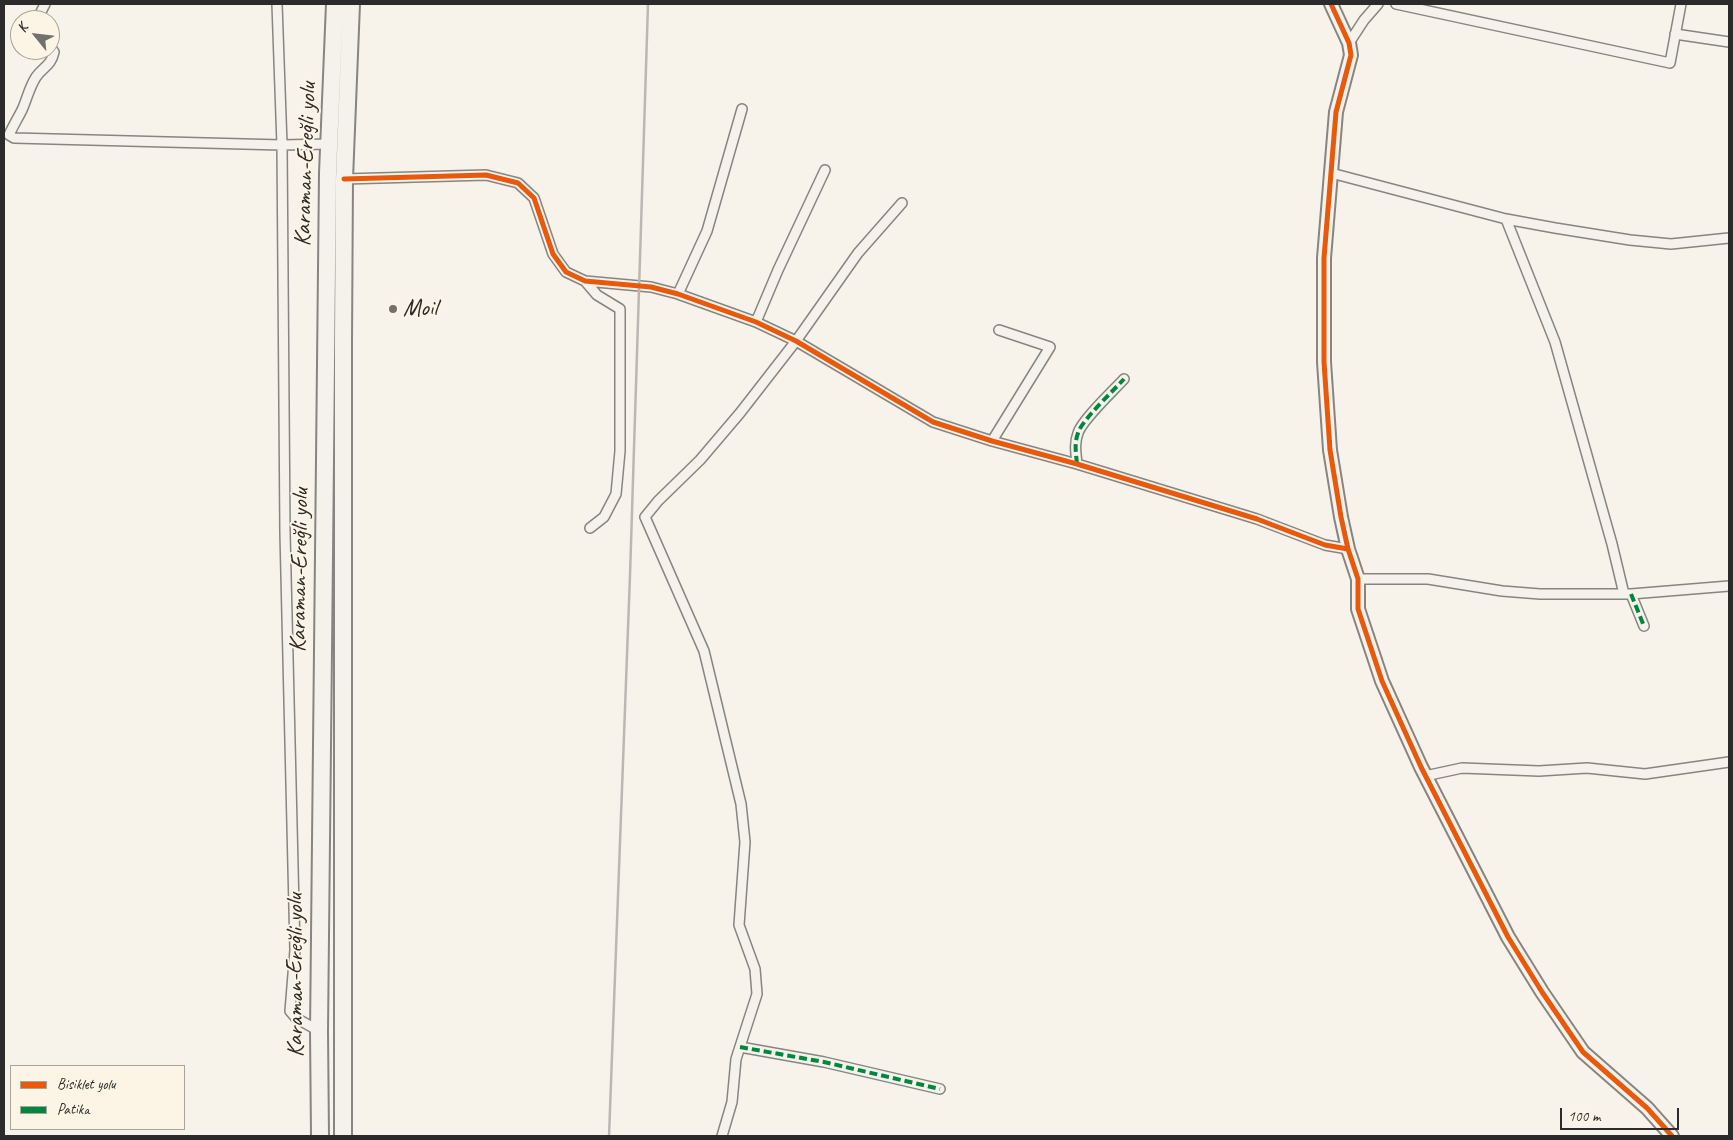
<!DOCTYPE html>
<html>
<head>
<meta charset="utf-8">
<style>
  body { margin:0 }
  #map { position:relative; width:1733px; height:1140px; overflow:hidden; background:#f7f3ea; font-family:Caveat,sans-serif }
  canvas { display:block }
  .frame { position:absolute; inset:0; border:5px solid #2b2b2b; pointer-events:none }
  .legend { position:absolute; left:10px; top:1065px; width:175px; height:65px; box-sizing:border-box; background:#fcf5e5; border:1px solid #a8a49b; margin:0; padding:6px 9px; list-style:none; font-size:15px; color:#2b2b2b }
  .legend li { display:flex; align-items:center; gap:10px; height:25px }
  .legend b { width:25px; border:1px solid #a8a49b }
  .north { position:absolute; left:10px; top:10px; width:50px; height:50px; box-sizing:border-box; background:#fcf5e5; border:1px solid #a8a49b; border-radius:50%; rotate:299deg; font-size:14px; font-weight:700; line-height:20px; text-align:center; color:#2b2b2b }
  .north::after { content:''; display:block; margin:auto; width:18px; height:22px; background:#72716e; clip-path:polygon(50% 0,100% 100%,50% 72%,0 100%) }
  .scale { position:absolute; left:1560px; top:1108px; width:119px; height:22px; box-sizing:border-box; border:2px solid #2b2b2b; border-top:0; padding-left:6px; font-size:15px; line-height:18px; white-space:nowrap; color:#2b2b2b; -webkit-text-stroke:4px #fcf5e5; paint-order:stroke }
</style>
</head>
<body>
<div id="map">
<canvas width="1733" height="1140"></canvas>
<div class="frame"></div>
<ul class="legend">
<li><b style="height:6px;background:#e8590c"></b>Bisiklet yolu</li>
<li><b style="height:6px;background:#00873e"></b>Patika</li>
</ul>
<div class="north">K</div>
<div class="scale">100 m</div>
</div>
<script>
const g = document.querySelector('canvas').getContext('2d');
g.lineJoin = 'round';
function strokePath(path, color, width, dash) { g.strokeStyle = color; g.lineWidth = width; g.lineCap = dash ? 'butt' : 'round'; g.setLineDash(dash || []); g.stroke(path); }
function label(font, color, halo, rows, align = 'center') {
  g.font = font + ' Caveat,sans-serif'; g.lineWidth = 4; g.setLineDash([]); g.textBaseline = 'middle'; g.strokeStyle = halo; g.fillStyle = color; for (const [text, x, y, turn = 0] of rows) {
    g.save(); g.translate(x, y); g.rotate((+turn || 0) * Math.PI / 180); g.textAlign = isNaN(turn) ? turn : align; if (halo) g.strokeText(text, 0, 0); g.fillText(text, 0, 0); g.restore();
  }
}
const street = new Path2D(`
  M277 4 282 145 285 533 295 950 290 1011 296 1018 319 1031
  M1396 4 1670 63 1681 4
  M37 20 45 4
  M1675 34 1729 42
  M1349 43 1364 20 1378 4
  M50 46 54 52C51 66 44 66 36 77 29 88 27 99 22 110 18 118 13 126 9 135L14 138 282 145 329 144
  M1331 173 1506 219 1555 228 1630 240 1671 244 1729 238
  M344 179 486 175 518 183 534 198 553 254 566 272 585 281 651 287 678 294 756 322 796 341 933 422 992 441 1077 464 1257 519 1325 545 1348 549
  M1506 219 1555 342 1612 544 1624 594
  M585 281 597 295 620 309V451L616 494 604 517 590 528
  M678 294 707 231 742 109
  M756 322 778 270 825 170
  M992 441 1050 347 999 330
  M1077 464C1076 453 1074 444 1078 433 1082 420 1113 391 1124 379
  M1358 579H1428L1502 591 1540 594H1631L1729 586
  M1631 594 1644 626
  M1425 776 1462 768 1539 771 1587 768 1645 774 1729 762
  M740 1047 824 1062 940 1089
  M722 1136 732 1102 736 1059 757 994 755 969 739 925 745 842 741 804 704 651 645 517 658 501 700 460 740 413 796 341 858 253 902 203`);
const secondary = new Path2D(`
  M1331 4 1349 43 1351 55 1336 112 1324 258V362L1330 450 1341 517 1348 549 1358 579V609L1382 681 1421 767 1508 937 1542 992 1583 1052 1647 1108 1672 1136`);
const highway = new Path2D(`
  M320 1136 319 1031 328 173 335 4
  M343 1136V342L344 179 351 4`);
strokePath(street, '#878581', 12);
strokePath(secondary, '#878581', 16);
strokePath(highway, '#878581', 20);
strokePath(street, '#f5f2ec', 9);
strokePath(secondary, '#f5f2ec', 12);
strokePath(highway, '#f5f2ec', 16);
strokePath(new Path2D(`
  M609 1136 630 575 648 4`), '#bbb8b4', 2.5);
strokePath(new Path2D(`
  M1077 464C1076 453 1074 444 1078 433 1082 420 1113 391 1124 379
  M1631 594 1644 626
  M740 1047 824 1062 940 1089`), '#00873e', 4, [8, 4]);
strokePath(new Path2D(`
  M1331 4 1349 43 1351 55 1336 112 1324 258V362L1330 450 1341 517 1348 549 1358 579V609L1382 681 1421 767 1508 937 1542 992 1583 1052 1647 1108 1672 1136
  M344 179 486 175 518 183 534 198 553 254 566 272 585 281 651 287 678 294 756 322 796 341 933 422 992 441 1077 464 1257 519 1325 545 1348 549`), '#e8590c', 5);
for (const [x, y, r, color] of [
  [393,309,5,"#72716e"]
]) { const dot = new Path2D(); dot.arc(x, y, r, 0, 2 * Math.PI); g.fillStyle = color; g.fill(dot); strokePath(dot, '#fcf5e5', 2); }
label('24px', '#2b2b2b', '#fcf5e5', [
  ["Karaman-Ereğli yolu",306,164,-88],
  ["Karaman-Ereğli yolu",300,570,-89],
  ["Karaman-Ereğli yolu",296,975,-90]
]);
label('24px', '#2b2b2b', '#fcf5e5', [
  ["Moil",403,309]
], 'left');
</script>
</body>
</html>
